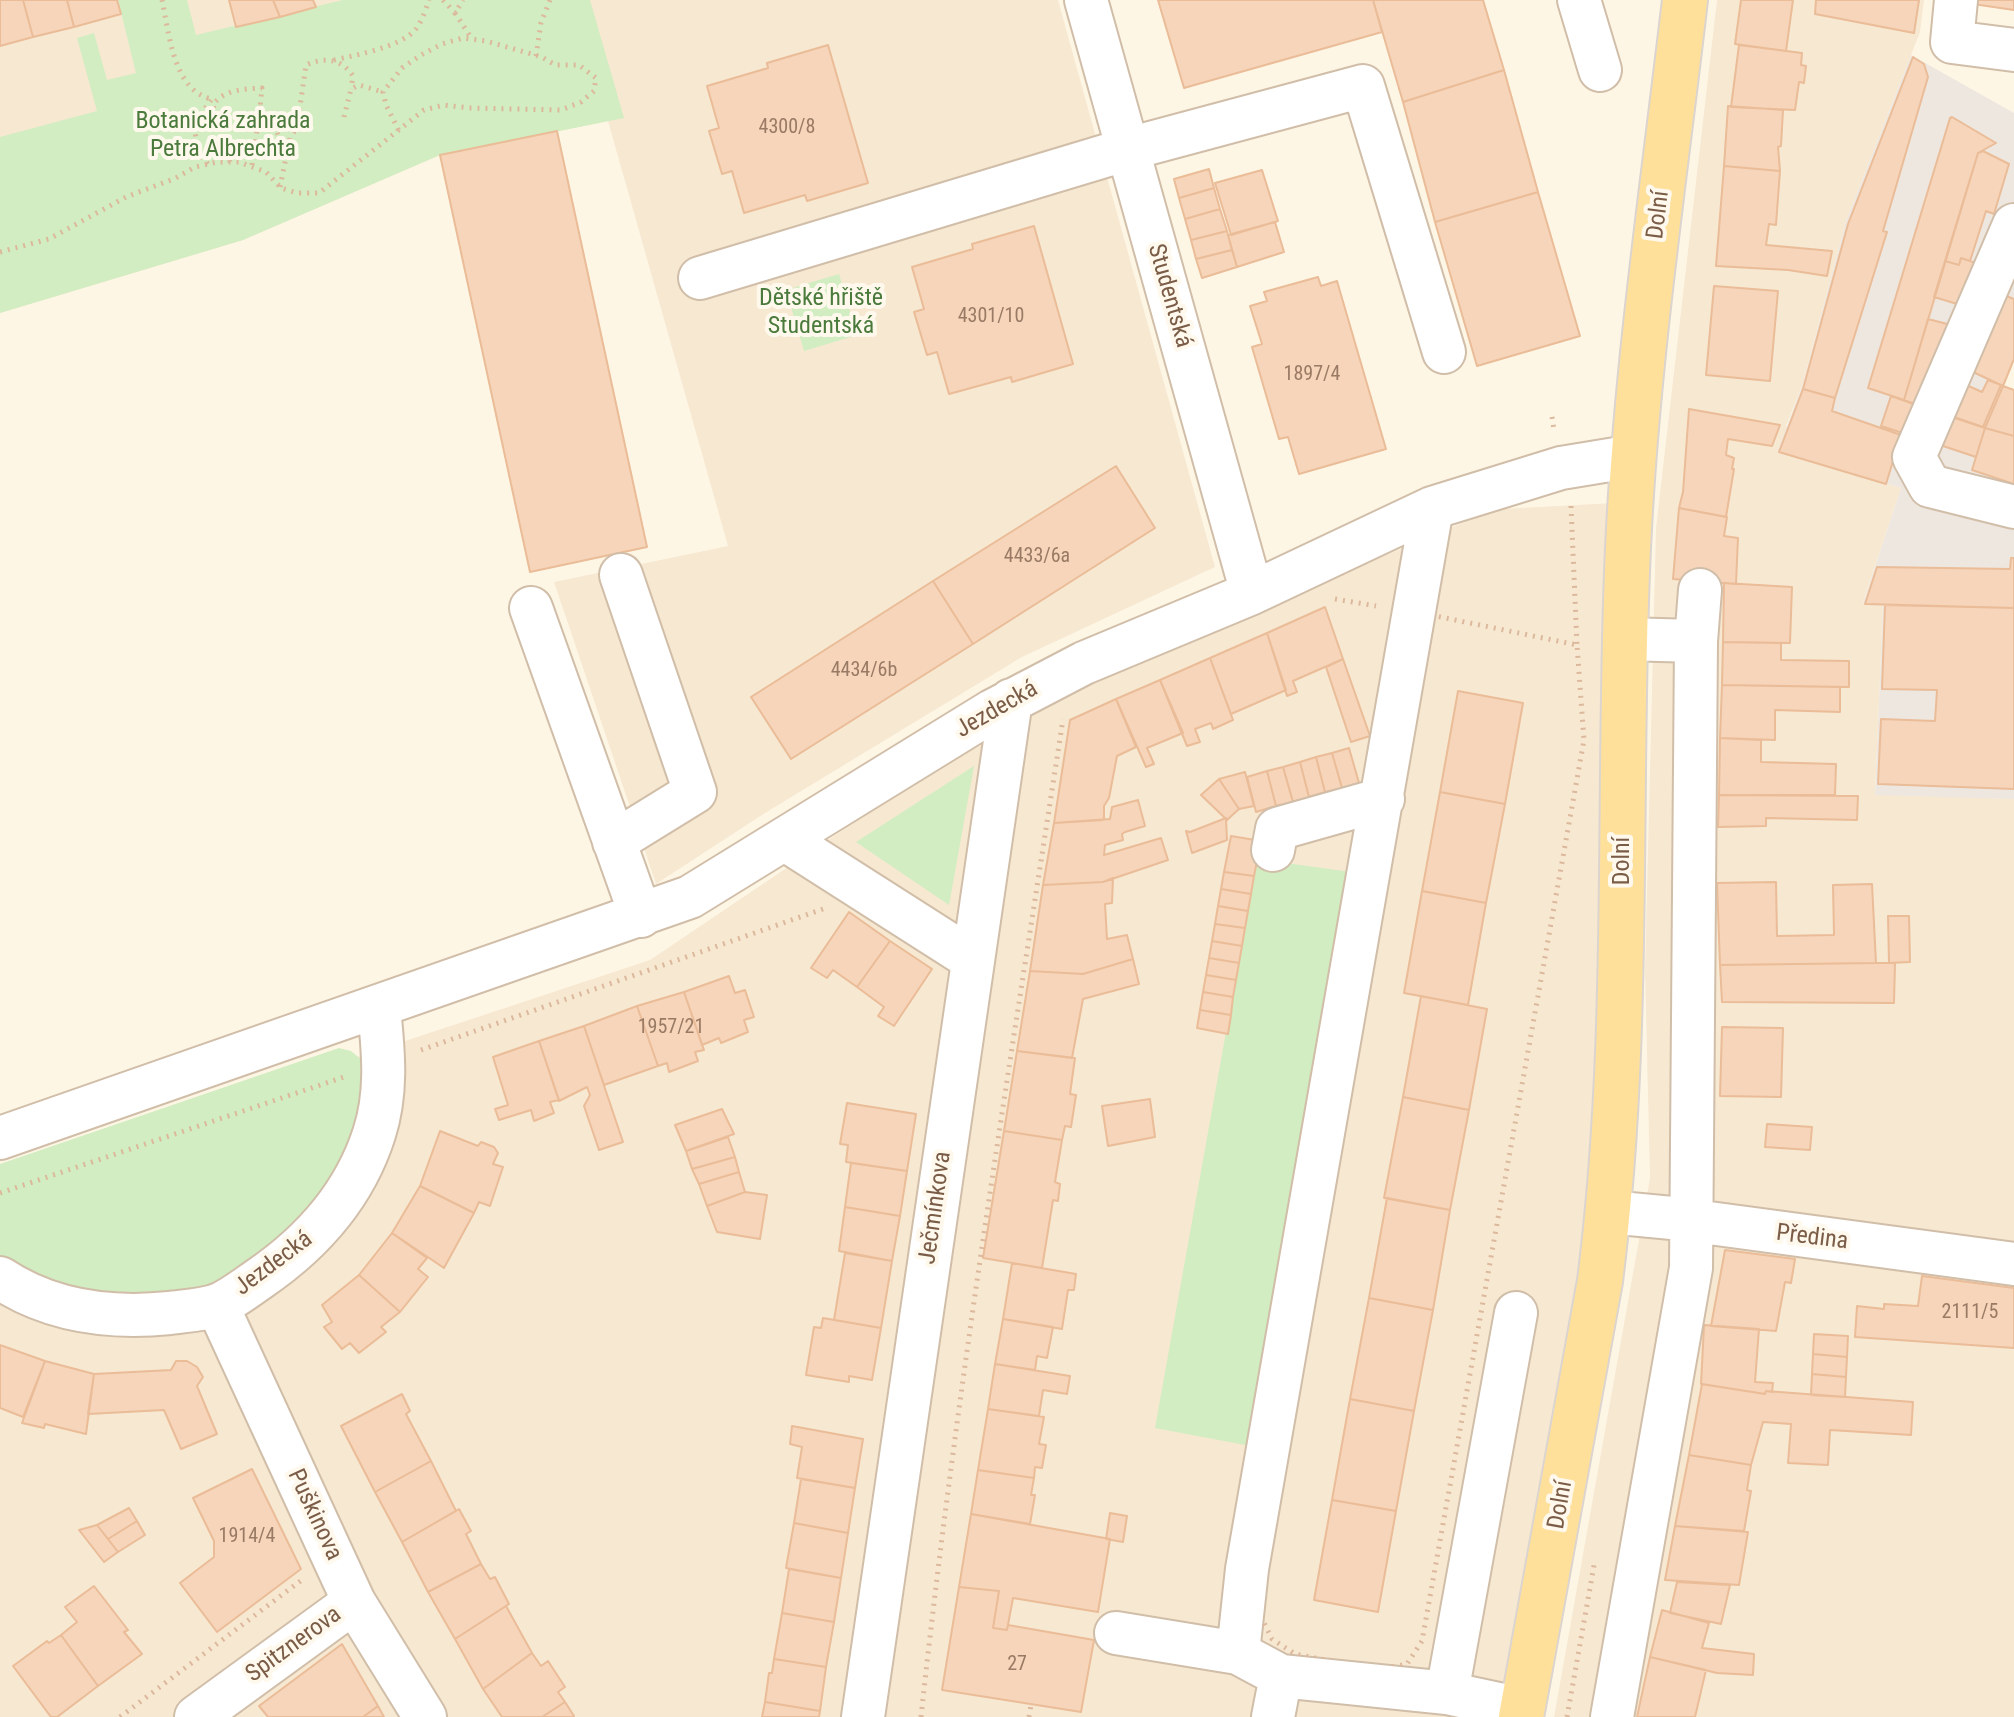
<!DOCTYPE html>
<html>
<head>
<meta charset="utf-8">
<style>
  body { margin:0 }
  canvas { display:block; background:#fef6e5 }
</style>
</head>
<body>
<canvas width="2014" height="1717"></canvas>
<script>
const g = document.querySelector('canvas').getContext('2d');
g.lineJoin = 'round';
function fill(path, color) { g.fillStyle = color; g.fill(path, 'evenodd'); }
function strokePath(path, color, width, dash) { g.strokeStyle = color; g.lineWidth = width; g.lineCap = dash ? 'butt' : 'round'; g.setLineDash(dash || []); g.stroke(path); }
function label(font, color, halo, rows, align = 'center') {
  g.font = font + ' "Roboto Condensed",sans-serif'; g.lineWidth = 8; g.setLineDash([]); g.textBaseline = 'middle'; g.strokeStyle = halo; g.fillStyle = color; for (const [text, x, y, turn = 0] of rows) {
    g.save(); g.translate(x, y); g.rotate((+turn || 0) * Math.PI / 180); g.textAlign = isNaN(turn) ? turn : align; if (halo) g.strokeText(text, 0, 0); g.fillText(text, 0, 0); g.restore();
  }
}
fill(new Path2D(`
  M0 0H1058L1215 567 1022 657 765 813 656 884 554 582 728 546 608 121 440 155 243 240 0 313Z
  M1717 0H1924L1920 32 1846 221 1803 383 1786 426 1819 463 1901 488 1863 602 1883 604 1875 794 2014 799V1717H1554L1650 1178 1645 970 1656 528Z
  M1614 503 1591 1204 1499 1717H0V1175L650 960 1003 722 1444 530 1501 509Z`), '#f7e8d2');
fill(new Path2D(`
  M1911 55 2014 113V351L1984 425 2014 435V799L1875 795 1883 604 1863 603 1901 488 1778 450 1803 383 1846 221Z`), '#eee7df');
fill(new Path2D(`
  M118 0H187L196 35 343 0H590L624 118 440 155 243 240 0 313V137L97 111 77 38 94 33 107 80 136 73Z
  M839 274 857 335 804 351 786 290Z
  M974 766 949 905 856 842Z
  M1257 859 1358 873 1256 1447 1155 1428Z
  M339 1048 351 1051 363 1061V1101L348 1158 289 1236 235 1273 209 1284 171 1294 94 1295 47 1282 0 1256V1164Z`), '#d1edc1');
const building = new Path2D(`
  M0 0H23L33 37 0 46Z
  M23 0H67L74 27 33 37Z
  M67 0H117L121 14 74 27Z
  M229 0H273L280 17 236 27Z
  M273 0H313L316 7 280 17Z
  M1158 0H1373L1382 32 1184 88Z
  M1373 0H1483L1504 70 1403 102Z
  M1741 0H1793L1786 51 1735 44Z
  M1816 0H1919L1914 33 1815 14Z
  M1974 0H2014V10L1973 4Z
  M828 45 868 183 807 201 805 195 744 213 732 171 722 174 709 131 719 128 707 86 768 68 767 63Z
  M1739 45 1802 53 1801 65 1806 66 1804 83 1799 82 1795 110 1731 107Z
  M1913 57 1924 64 1928 77 1883 231 1887 232 1835 398 1803 389 1848 224Z
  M1504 70 1538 192 1435 222 1403 102Z
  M1728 106 1783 110 1781 146 1778 147 1780 171 1724 166Z
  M1952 117 1996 143 1978 153 1904 400 1868 388 1950 118Z
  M557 131 647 547 530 572 440 155Z
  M1983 151 2009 164 1994 214 1986 211 1970 261 1961 258 1959 265 1945 261 1978 153Z
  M1724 166 1780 171 1776 225 1769 224 1766 245 1832 251 1827 276 1788 270 1716 266Z
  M1209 169 1214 188 1179 198 1174 179Z
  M1262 170 1278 221 1231 235 1215 183Z
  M1214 188 1220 209 1185 219 1179 198Z
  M1538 192 1580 336 1477 366 1435 222Z
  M1220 209 1227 231 1191 240 1185 219Z
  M1275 222 1284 252 1237 267 1228 235Z
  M1034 226 1073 364 1012 382 1011 377 949 394 937 352 927 355 914 312 924 309 912 267 973 249 972 244Z
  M1227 231 1232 250 1196 259 1191 240Z
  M1232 250 1237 267 1202 278 1196 259Z
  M1961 258 1982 265 1967 307 1934 297 1945 261 1959 265Z
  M1318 277 1321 286 1337 281 1386 449 1299 474 1288 437 1279 439 1252 347 1262 344 1250 306 1267 301 1264 292Z
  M1714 286 1778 291 1770 381 1706 375Z
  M2004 295 2014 299V359L2003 386 1973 372Z
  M1928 319 1951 325 1925 408 1904 400Z
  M1988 380 2001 385 1983 427 1948 415 1962 383 1982 392Z
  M2003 386 2014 390V436L1985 428Z
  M1803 389 1835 398 1832 411 1901 435 1886 484 1779 452Z
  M1891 396 1925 408 1915 437 1881 426Z
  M1689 409 1780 425 1772 446 1728 439 1726 455 1734 458 1732 469H1734L1726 517 1679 508 1683 492Z
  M1943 414 1985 428 1976 457 1934 443Z
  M1985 428 2014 436V484L1972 470Z
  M1116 466 1155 528 973 644 933 581Z
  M1679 508 1727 517 1724 536 1738 538 1736 584 1673 579Z
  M2011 558H2014V608L1865 604 1877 567 2010 569Z
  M933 581 973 644 791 759 751 697Z
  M1724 583 1792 587 1790 643 1723 642Z
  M1885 605 2014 608V789L1878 784 1881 719 1935 721 1937 690 1882 689Z
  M1325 607 1343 659 1293 681 1297 692 1287 696 1267 633Z
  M1267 633 1286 690 1231 714 1210 658Z
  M1723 642 1781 643V660L1849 661V687L1722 685Z
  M1210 658 1233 720 1213 729 1211 723 1195 729 1200 742 1187 746 1160 680Z
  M1343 659 1370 736 1351 742 1326 667Z
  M1160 680 1183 733 1147 748 1154 764 1146 767 1116 699Z
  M1722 685 1840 687V712L1775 710V740L1720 738Z
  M1458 691 1523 703 1505 804 1440 792Z
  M1116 699 1136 747 1117 756 1109 798 1104 806V820L1054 823 1070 720Z
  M1720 738 1761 740V762L1836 764 1835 795H1719Z
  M1349 748 1359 783 1342 788 1332 753Z
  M1332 753 1342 788 1325 792 1316 757Z
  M1316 757 1325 792 1309 797 1300 762Z
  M1300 762 1309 797 1293 802 1283 767Z
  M1283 767 1293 802 1276 806 1267 771Z
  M1267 771 1276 806 1256 812 1247 777Z
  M1245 772 1254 806 1239 809 1219 779Z
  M1219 779 1239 809 1227 820 1201 795Z
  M1440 792 1505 804 1486 903 1422 891Z
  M1719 795 1858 796 1857 820 1766 818V826L1718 827Z
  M1138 800 1145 826 1125 832 1122 834 1123 840 1105 845 1104 855 1161 838 1168 860 1103 882 1043 885 1054 823 1110 819 1112 807Z
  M1226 818 1227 840 1192 853 1186 831 1190 832Z
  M1231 836 1261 841 1254 876 1224 872Z
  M1224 872 1254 876 1251 894 1221 889Z
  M1113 878 1112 903 1105 904 1107 939 1127 935 1133 959 1083 974 1030 971 1043 885 1103 882Z
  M1776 882 1777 936 1834 935 1833 885 1872 884 1876 963 1720 965 1717 883Z
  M1221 889 1251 894 1248 911 1218 906Z
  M1422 891 1486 903 1468 1005 1404 993Z
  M1218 906 1248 911 1245 928 1215 924Z
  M849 912 890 941 857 987 833 970 827 978 811 968Z
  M1888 916H1909L1910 962 1889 963Z
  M1215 924 1245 928 1242 946 1212 941Z
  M890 941 932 969 894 1026 878 1016 884 1007 857 987Z
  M1212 941 1242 946 1239 963 1209 958Z
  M1209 958 1239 963 1236 980 1206 975Z
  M1133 959 1139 984 1083 999 1072 1058 1017 1051 1030 971 1083 974Z
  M1876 963H1895L1894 1003 1722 1002 1720 965Z
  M1206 975 1236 980 1233 997 1203 992Z
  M729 976 735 993 745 990 754 1017 744 1020 748 1032 721 1043 719 1038 702 1045 684 992Z
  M684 992 704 1050 695 1052 698 1061 669 1072 667 1063 658 1066 637 1006Z
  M1203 992 1233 997 1231 1015 1200 1010Z
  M1421 996 1487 1009 1469 1110 1403 1097Z
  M637 1006 658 1066 604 1085 584 1026Z
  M1200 1010 1231 1015 1228 1034 1197 1028Z
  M584 1026 623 1142 599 1150 584 1106 590 1095 587 1087 559 1101 539 1041Z
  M1722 1027 1783 1028 1781 1097 1720 1096Z
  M539 1041 559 1100 550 1102 554 1113 534 1121 531 1110 499 1120 495 1109 508 1105 493 1057Z
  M1017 1051 1075 1058 1070 1094 1076 1095 1071 1127 1065 1126 1062 1140 1004 1131Z
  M1403 1097 1469 1110 1450 1210 1384 1198Z
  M1150 1099 1155 1137 1108 1146 1102 1106Z
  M847 1103 916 1114 907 1171 846 1162 848 1145 840 1144Z
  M722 1109 734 1134 686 1151 675 1125Z
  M1767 1124 1812 1127 1810 1150 1765 1147Z
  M440 1131 478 1146 481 1142 494 1147 498 1153 493 1164 503 1167 490 1206 479 1202 474 1213 420 1186Z
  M1004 1131 1062 1140 1055 1182 1060 1184 1058 1201 1053 1200 1042 1268 983 1258Z
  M728 1137 735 1157 692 1169 686 1151Z
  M735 1157 739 1172 699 1184 692 1169Z
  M851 1163 907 1171 900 1216 845 1207Z
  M739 1172 745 1192 707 1206 699 1184Z
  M420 1186 474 1213 444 1268 392 1233Z
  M745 1192 767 1195 760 1239 717 1232 707 1206Z
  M1387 1198 1450 1210 1433 1310 1369 1298Z
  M845 1207 900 1216 892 1261 839 1251Z
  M392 1233 427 1258 418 1269 428 1277 400 1312 359 1275Z
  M1725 1250 1795 1259 1791 1283 1785 1282 1776 1331 1711 1326Z
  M845 1253 892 1261 881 1328 834 1320Z
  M1012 1263 1076 1274 1074 1290H1068L1062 1329 1003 1319Z
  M359 1275 400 1312 381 1327 386 1332 359 1353 350 1343 342 1349 324 1327 332 1322 322 1305Z
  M1922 1276 2014 1288V1348L1855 1337 1857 1306 1884 1309V1304L1918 1306Z
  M1369 1298 1433 1310 1414 1411 1350 1399Z
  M823 1318 881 1328 872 1380 849 1376V1382L806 1375 814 1327 821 1328Z
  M1003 1319 1053 1327 1047 1358 1037 1356 1035 1370 995 1364Z
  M1704 1325 1759 1329 1755 1382 1773 1383 1772 1392 1766 1391 1765 1394 1701 1384Z
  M1814 1334 1848 1336 1847 1357 1813 1354Z
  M0 1345 45 1361 23 1417 0 1408Z
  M1813 1354 1847 1357 1846 1377 1812 1374Z
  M45 1361 94 1374 86 1434 45 1424 44 1428 22 1423Z
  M176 1361H187L197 1367 203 1377 197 1386 217 1434 181 1449 164 1410 88 1414 94 1374 171 1370Z
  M995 1364 1070 1376 1067 1394 1043 1390 1039 1416 988 1409Z
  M1812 1374 1846 1377 1845 1397 1811 1395Z
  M1702 1384 1765 1394 1766 1391 1913 1402 1911 1435 1830 1430 1828 1465 1788 1463 1791 1424 1763 1422 1751 1465 1689 1455Z
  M402 1394 410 1411 406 1414 431 1461 375 1492 341 1426Z
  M1350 1399 1414 1411 1396 1511 1332 1500Z
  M988 1409 1044 1417 1039 1444 1046 1445 1042 1468 1035 1467 1034 1478 978 1470Z
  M792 1426 863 1439 855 1488 797 1478 802 1447 790 1444Z
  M1689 1455 1751 1465 1747 1490 1751 1491 1744 1531 1675 1526Z
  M431 1461 456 1511 402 1542 375 1492Z
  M252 1469 301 1569 217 1632 180 1583 214 1557V1541L193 1498Z
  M978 1470 1034 1478 1031 1495H1035L1030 1524 971 1514Z
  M801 1479 855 1488 848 1533 794 1523Z
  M1332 1500 1396 1511 1378 1612 1314 1600Z
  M129 1508 137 1521 108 1539 97 1525Z
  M459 1509 471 1531 466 1534 481 1564 428 1592 402 1542Z
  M1110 1513 1127 1516 1123 1542 1106 1539Z
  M971 1514 1110 1539 1098 1612 1013 1598 1007 1630 993 1628 999 1591 959 1587Z
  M137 1521 145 1535 118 1552 108 1539Z
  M794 1523 848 1533 841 1578 786 1568Z
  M97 1525 118 1552 104 1562 79 1530Z
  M1675 1526 1748 1532 1739 1585 1665 1580Z
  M481 1564 490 1579 495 1577 509 1604 455 1639 428 1592Z
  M789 1569 841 1578 834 1622 782 1613Z
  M1677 1582 1730 1585 1721 1624 1670 1613Z
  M94 1586 128 1630 124 1632 142 1654 98 1686 61 1635 77 1622 65 1607Z
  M959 1587 999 1591 993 1628 1007 1630 1008 1625 1094 1640 1081 1712 942 1690Z
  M506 1606 532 1653 483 1689 455 1639Z
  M1662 1610 1709 1623 1702 1648 1754 1654 1753 1675 1717 1673 1650 1657Z
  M782 1613 834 1622 826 1667 774 1659Z
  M61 1635 98 1686 57 1717H51L13 1666 47 1641 49 1643Z
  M342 1644 378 1706 363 1717H268L259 1706Z
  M532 1653 541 1666 548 1661 565 1687 558 1692 565 1702 542 1717H502L483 1689Z
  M1650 1657 1706 1670 1695 1717H1637Z
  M774 1659 826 1667 820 1711 765 1702 769 1673H772Z
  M565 1702 574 1716 572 1717H542Z
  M765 1702 820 1711 819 1717H762Z
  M378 1706 384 1717H363Z`);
fill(building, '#f6d5ba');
strokePath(building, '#eabc98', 2);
const minor = new Path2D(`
  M1086 0 1252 593
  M1579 0 1600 70
  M1956 0 1952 42 2014 50
  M2014 225 1914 457 1930 486 2014 507
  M700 278 1128 149 1363 86 1444 352
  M531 608 641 916
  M1696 641 1700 590
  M784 839 972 959
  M614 842 695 792 621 575
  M1273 850 1277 829 1383 799
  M0 1138 690 897 992 711 1084 663 1252 593 1432 508 1561 468 1634 456
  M1609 1212 1672 1218 2014 1264
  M0 1278C51 1312 110 1319 170 1313 185 1311 203 1310 218 1305 232 1299 246 1288 259 1279 313 1242 354 1196 374 1134 388 1091 383 1050 379 1007
  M217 1305 354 1602 425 1717
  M1116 1633 1238 1653 1281 1676 1447 1693 1522 1709
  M1238 1653 1247 1569 1432 508
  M1447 1693 1516 1313
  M196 1717 354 1602
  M863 1717 1011 700
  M1273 1717 1281 1676
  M1612 1717 1691 1268 1696 641 1624 639`);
const major = new Path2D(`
  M1521 1717 1600 1281C1630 1045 1618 808 1627 572 1634 380 1663 190 1685 0`);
strokePath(minor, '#d1bea9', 46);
strokePath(major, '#dcd5cf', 48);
strokePath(new Path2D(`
  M162 0C169 32 173 90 211 99
  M443 0 455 13 463 0
  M455 13 472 39
  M536 56 541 23 550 0
  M334 60C356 55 401 47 416 29 422 21 426 9 429 0
  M344 117 351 89 359 85 383 92
  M230 162 213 105C224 89 245 89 262 88L260 108
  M208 164 198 154 194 124 211 100
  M252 165 260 108 274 125 280 140 289 144
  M280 187 290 138 297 127 306 65C324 57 341 58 353 76L351 89
  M0 252 49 239 126 197 176 178 195 167 217 162H239L266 172 281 188 297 193H319L424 110 444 105 469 108 561 110 581 102 594 91 596 78 579 65H555L542 57 486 41 463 38 442 44 421 55 402 68 383 92 386 105 399 131
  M1552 417 1554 430
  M1571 506 1577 645
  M1335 599 1376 606
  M1431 615 1577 645 1584 740 1422 1641 1407 1664 1377 1670 1295 1654 1272 1639 1263 1621 1257 1602Z
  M421 1050 823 909
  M0 1193 344 1077
  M120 1717 303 1579
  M921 1717C957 1383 1012 1051 1063 719
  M1029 1717 1031 1705
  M1567 1717 1595 1560`), '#dcb89c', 5, [2, 6]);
strokePath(minor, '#fff', 42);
strokePath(major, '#ffe09b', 44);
label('20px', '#997a64', null, [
  ["4300/8",787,128],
  ["4301/10",991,317],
  ["1897/4",1312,375],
  ["4433/6a",1037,557],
  ["4434/6b",864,671],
  ["1957/21",671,1028],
  ["2111/5",1970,1313],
  ["1914/4",247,1537],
  ["27",1017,1665]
]);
label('24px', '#4a7a3c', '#fff9ed', [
  ["Botanická zahrada",223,122],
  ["Petra Albrechta",223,150],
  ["Dětské hřiště",821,299],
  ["Studentská",821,327]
]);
label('24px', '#7a5c47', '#fff9ed', [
  ["Dolní",1659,215,-83],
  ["Studentská",1169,296,74],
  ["Jezdecká",997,710,-30],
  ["Dolní",1623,861,-90],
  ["Ječmínkova",936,1208,-82],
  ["Předina",1812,1238,7],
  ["Jezdecká",274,1264,-37],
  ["Dolní",1561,1505,-80],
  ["Puškinova",314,1515,65],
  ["Spitznerova",294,1645,-36]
]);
</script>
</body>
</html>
